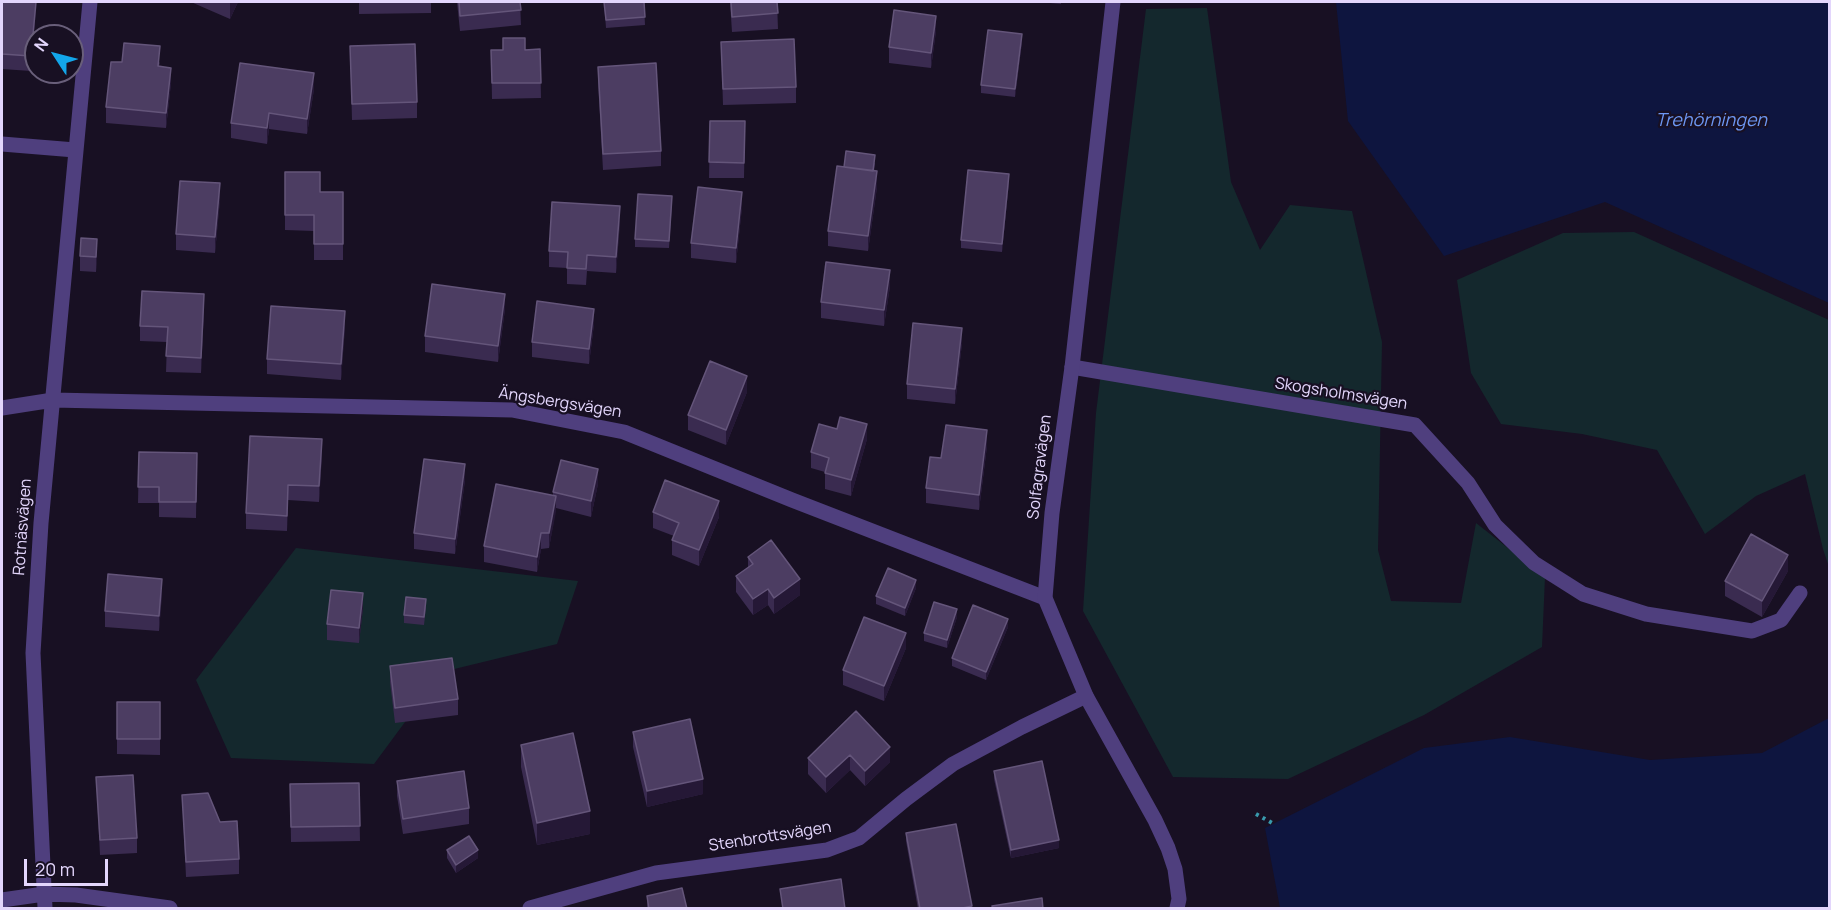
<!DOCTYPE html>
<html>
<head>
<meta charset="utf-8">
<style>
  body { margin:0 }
  #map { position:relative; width:1831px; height:910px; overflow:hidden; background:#181023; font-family:Manrope,sans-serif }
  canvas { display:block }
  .frame { position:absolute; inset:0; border:3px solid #e3d6fc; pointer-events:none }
  .north { position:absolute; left:24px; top:24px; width:60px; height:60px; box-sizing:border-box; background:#181023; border:2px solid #695f7a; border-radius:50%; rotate:306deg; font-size:16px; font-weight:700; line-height:24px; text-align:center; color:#e3d6fc }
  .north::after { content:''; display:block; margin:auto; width:21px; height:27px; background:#13a6ea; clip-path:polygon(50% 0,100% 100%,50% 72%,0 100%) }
  .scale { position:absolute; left:24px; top:859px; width:84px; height:27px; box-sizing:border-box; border:3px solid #e3d6fc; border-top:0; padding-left:8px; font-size:18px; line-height:21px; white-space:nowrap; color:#e3d6fc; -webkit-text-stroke:4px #181023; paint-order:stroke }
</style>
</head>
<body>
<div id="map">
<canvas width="1831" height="910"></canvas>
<div class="frame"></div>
<div class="north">N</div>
<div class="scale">20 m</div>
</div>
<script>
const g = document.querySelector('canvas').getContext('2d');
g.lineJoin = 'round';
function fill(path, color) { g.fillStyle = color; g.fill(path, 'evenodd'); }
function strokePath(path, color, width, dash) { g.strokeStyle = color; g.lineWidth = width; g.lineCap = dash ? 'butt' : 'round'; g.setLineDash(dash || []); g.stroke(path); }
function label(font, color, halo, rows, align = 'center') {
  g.font = font + ' Manrope,sans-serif'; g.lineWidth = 4.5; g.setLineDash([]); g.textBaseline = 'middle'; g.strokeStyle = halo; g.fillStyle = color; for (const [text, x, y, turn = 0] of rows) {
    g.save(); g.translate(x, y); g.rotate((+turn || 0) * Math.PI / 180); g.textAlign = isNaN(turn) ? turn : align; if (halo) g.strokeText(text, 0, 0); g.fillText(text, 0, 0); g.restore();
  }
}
fill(new Path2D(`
  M1207 8 1231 182 1260 250 1290 205 1352 211 1382 342 1378 550 1391 601 1461 603 1476 523 1545 577 1542 647 1424 715 1288 779 1173 777 1083 611 1096 413 1146 9Z
  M1634 232 1829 320V567L1823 549 1805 474 1756 496 1705 534 1657 450 1582 434 1501 424 1471 373 1457 280 1563 233Z
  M296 548 578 581 557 644 442 672 374 764 231 758 196 680Z`), '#14282d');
fill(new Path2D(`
  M1336 2H1829V303L1605 202 1444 256 1348 121Z
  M1829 718V908H1280L1265 828 1424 748 1510 737 1650 760 1762 753Z`), '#0e153f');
strokePath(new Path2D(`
  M1256 814 1274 824`), '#399aad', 4, [3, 4.5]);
strokePath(new Path2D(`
  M2 144 75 150
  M1072 367 1415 425 1468 483 1495 525 1534 563 1583 594 1646 614 1752 631 1781 620 1800 593
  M2 408 53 400 512 410 624 432 792 500 1045 598
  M2 900 44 894 76 895 170 908
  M45 908 33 653 41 523 90 2
  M530 908 656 873 827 850 859 838 906 799 953 764 1022 727 1086 696`), '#4f3f7e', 15);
strokePath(new Path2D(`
  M1113 2 1072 367 1052 513 1045 598 1086 696 1155 820 1168 848 1175 869 1179 899 1177 908`), '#4f3f7e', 15);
fill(new Path2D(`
  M2 2H36L31 71 2 69Z
  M191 2H238L230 19Z
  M359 2H431V13L359 14Z
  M457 2H520L521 25 460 31Z
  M604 2H644L645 25 606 28Z
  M730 2H777L778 29 732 32Z
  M1039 2H1061V4Z
  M936 31 931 68 889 63V47Z
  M721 42 796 87V103L723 105Z
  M1022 42 1015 97 981 93V85Z
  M350 46 417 102V118L352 120Z
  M540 49 541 98 492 99 491 50Z
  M160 62 159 66 171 83 166 128 106 123V107Z
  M598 67 661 151V166L603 170 598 82Z
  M314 89 307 134 269 129 267 144 231 138V123Z
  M710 121H745L744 178H709Z
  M875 163 874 171 877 187 868 251 828 246V231L844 167Z
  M285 172 320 192H343V260H314V231L285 230Z
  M1009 182 1002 252 961 248V240Z
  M220 199 215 253 176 250V234Z
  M672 204 669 248 635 247V239Z
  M742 207 736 263 691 258V243Z
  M620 222 616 273 587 271 586 285 567 284V268L549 267V251Z
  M97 255 96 272 80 271V256Z
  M890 286 884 326 821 318V302Z
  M204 309 201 373 166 372 167 342 140 341V326Z
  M505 309 498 362 425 352V336Z
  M594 324 589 364 532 357V342Z
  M345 327 341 380 267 374V359Z
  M962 343 955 404 907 399V384Z
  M747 392 726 445 688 430V415Z
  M867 439 851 496 825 489V472L811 468V452Z
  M987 446 979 510 926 503V488L941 458Z
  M139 452 197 453 196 518 159 517V503H138Z
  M322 455 319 502 288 500 287 531 246 529V513Z
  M465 480 455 554 414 549V533Z
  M598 484 591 517 556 508 549 548 541 549 537 572 484 562V546L553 496V492Z
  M653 512 719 517 699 566 672 555V540L674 536 653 528Z
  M748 557 800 595 774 614 768 605 753 615 736 592V576L748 568Z
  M1788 571 1762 617 1725 596V581Z
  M916 588 905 616 876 604V596Z
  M162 594 159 631 105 627V611Z
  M426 607 424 625 404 623V615Z
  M363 608 359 643 327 640V624Z
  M957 617 947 648 924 641V633Z
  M1008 627 986 680 952 666V658Z
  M906 648 884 701 843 685V670Z
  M390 666 458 699V715L395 723 390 682Z
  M117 702H160V755L117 754Z
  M856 711 890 762 865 786 850 770 826 793 808 774V758Z
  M633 732 703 794 647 807 633 747Z
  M521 745 590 834 537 845 521 767Z
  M994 771 1059 848 1011 858 994 779Z
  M96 777 137 838V853L100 855Z
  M397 781 469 808V824L403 834 397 796Z
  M359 783 360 841 291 842 290 784Z
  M182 795 220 822 239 859V874L186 877Z
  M906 833 972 906V909H918L906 841Z
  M447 850 478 858 456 873 447 858Z
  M647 896 687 909H647Z`), '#3a2b50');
fill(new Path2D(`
  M36 2V10L31 71V56Z
  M231 2H238L230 19V3Z
  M936 16V31L931 68V53Z
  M1022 34V42L1015 97V89Z
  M171 68V83L166 128V113Z
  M314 73V89L307 134V119Z
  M269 113V129L267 144V128Z
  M877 171V187L868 251V236Z
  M1009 174V182L1002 252V244Z
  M220 183V199L215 253V237Z
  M742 192V207L736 263V248Z
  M620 206V222L616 273V257Z
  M97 239V255L96 272V257Z
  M890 270V286L884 326V310Z
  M204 294V309L201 373V358Z
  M505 294V309L498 362V346Z
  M594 309V324L589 364V349Z
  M345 311V327L341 380V364Z
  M962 328V343L955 404V389Z
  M747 376V392L726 445V430Z
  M867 424V439L851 496V480Z
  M987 430V446L979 510V495Z
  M322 439V455L319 502V486Z
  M465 464V480L455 554V539Z
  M598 469V484L591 517V501Z
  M288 485V500L287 531V516Z
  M556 496V512L549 548V533Z
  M719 501V517L699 566V550Z
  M541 533V549L537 572V557Z
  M1788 555V571L1762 617V601Z
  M162 579V594L159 631V616Z
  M800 579V595L774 614V598Z
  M916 580V588L905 616V608Z
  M768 589V605L753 615V599Z
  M363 593V608L359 643V628Z
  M957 609V617L947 648V640Z
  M1008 619V627L986 680V672Z
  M906 633V648L884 701V686Z
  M890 747V762L865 786V771Z
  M850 755V770L826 793V777Z
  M703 779V794L647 807V791Z
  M590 811V834L537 845V823Z
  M1059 840V848L1011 858V850Z
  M478 850V858L456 873V865Z`), '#251836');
const building = new Path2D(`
  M2 2H36L31 56 2 54Z
  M459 2H520L521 10 460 16Z
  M604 2H644L645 17 606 20Z
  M731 2H777L778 13 732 17Z
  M894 10 936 16 931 53 889 47Z
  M988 30 1022 34 1015 89 981 85Z
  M503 38H525V50L540 49 541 83H492L491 50H503Z
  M794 39 796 87 723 89 721 42Z
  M124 43 160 46 158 66 171 68 166 113 106 107 111 62H122Z
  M415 44 417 102 352 104 350 46Z
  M240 63 314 73 307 119 269 113 267 128 231 123Z
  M656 63 661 151 603 154 598 67Z
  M710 121H745L744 163 709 162Z
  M846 151 875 155 873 171 844 167Z
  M837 166 877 171 868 236 828 231Z
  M968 170 1009 174 1002 244 961 240Z
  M285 172H320V192H343V244H314V215H285Z
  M180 181 220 183 215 237 176 234Z
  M698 187 742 192 736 248 691 243Z
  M638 194 672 196 669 241 635 239Z
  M552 202 620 206 616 257 587 255 586 269 567 268 568 252 549 251Z
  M81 238 97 239 96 257 80 256Z
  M826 262 890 270 884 310 821 302Z
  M432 284 505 294 498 346 425 336Z
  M142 291 204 294 201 358 166 356 168 327 140 326Z
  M537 301 594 309 589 349 532 342Z
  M271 306 345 311 341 364 267 359Z
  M913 323 962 328 955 389 907 384Z
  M710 361 747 376 726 430 688 415Z
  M840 417 867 424 851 480 825 473 829 458 811 452 819 424 837 429Z
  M946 425 987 430 979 495 926 488 930 457 941 458Z
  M250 436 322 439 319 486 288 485 287 516 246 513Z
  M139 452 197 453 196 502H159V487H138Z
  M424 459 465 464 455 539 414 533Z
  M561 460 598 469 591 501 553 492Z
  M665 480 719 501 699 550 672 540 679 523 653 512Z
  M496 484 556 496 549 533H541L537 557 484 546Z
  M1751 534 1788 555 1762 601 1725 581Z
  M771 540 800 579 774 598 768 589 753 599 736 576 753 564 748 557Z
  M888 568 916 580 905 608 876 596Z
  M108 574 162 579 159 616 105 611Z
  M331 590 363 593 359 628 327 624Z
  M406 597 426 599 424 617 404 615Z
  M934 602 957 609 947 640 924 633Z
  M973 605 1008 619 986 672 952 658Z
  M864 617 906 633 884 686 843 670Z
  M452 658 458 699 395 708 390 666Z
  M117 702H160V739H117Z
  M856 711 890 747 865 771 850 755 826 777 808 758Z
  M690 719 703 779 647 791 633 732Z
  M573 733 590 811 537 823 521 745Z
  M1042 761 1059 840 1011 850 994 771Z
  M464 771 469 808 403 819 397 781Z
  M133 775 137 838 100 840 96 777Z
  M359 783 360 826 291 827 290 784Z
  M208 793 220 822 237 821 239 859 186 862 182 795Z
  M956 824 972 906 958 909H920L906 833Z
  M469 836 478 850 456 865 447 850Z
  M841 879 845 909H783L780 889Z
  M682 888 687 909H649L647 896Z
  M1042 898 1043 909H993L992 906Z`);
fill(building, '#4c3d62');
strokePath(building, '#64557a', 1.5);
label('16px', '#e3d6fc', '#181023', [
  ["Skogsholmsvägen",1341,394,9],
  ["Ängsbergsvägen",560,403,9],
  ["Solfagravägen",1040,467,-83],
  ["Rotnäsvägen",23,527,-86],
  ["Stenbrottsvägen",770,837,-9]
]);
label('italic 18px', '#6d97f3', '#181023', [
  ["Trehörningen",1711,121]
]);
</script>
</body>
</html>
